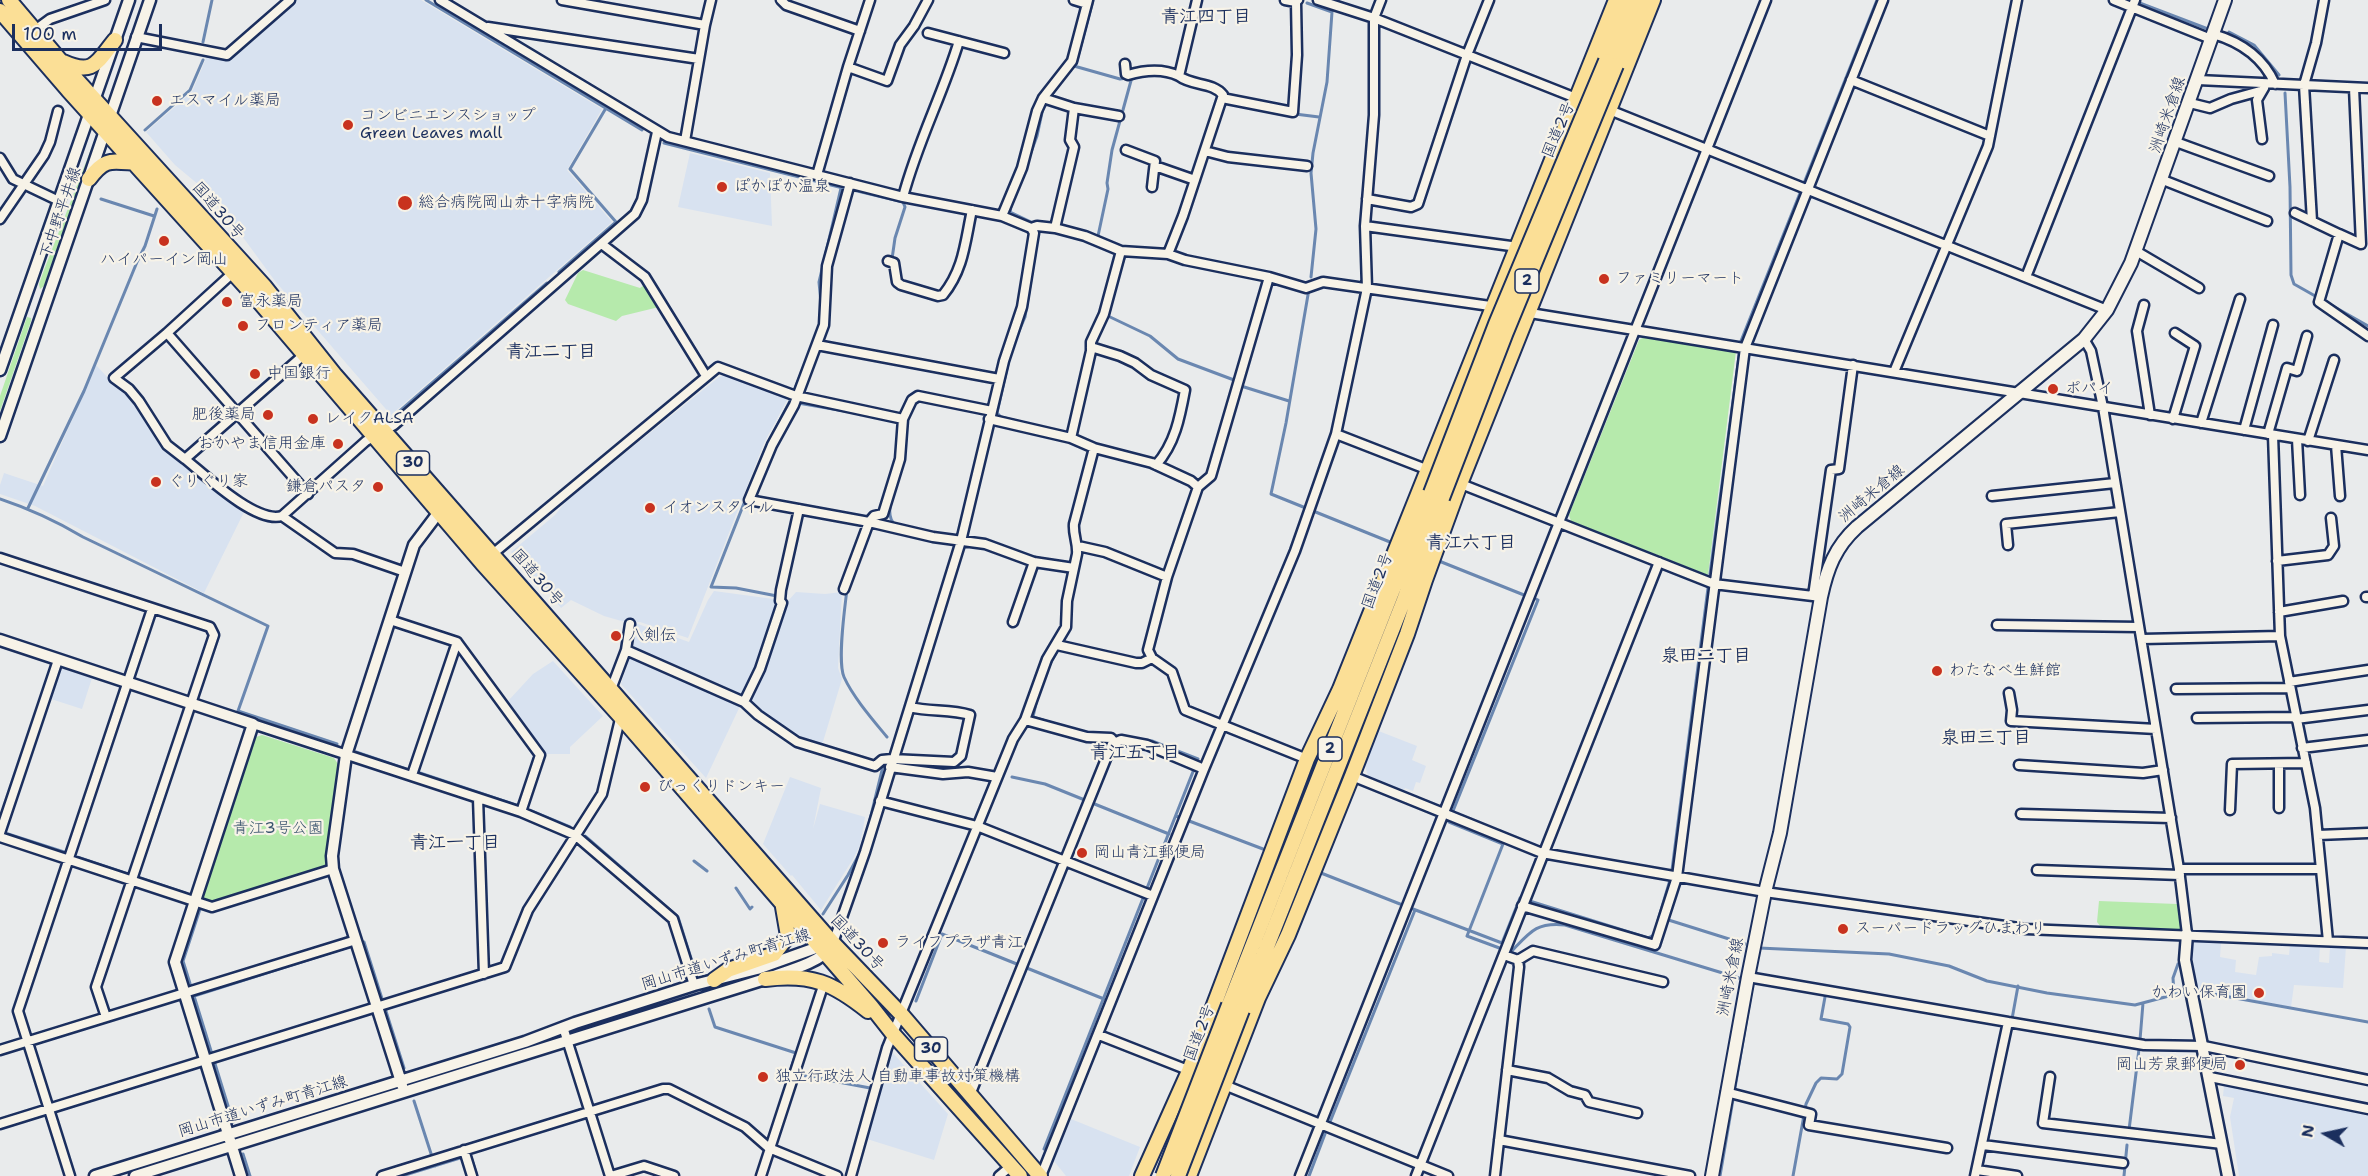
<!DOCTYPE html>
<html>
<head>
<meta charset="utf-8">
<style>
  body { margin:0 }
  #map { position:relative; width:2368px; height:1176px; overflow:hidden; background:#e9ebec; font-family:"Shantell Sans",sans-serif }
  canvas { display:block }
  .north { position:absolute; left:2296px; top:1104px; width:60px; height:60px; -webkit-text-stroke:4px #f7f3e8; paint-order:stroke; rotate:279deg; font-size:16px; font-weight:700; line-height:24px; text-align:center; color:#1b2f5e }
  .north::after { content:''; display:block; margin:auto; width:21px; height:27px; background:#1b2f5e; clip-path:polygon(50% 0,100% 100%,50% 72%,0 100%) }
  .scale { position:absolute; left:12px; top:24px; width:150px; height:27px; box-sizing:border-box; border:3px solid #1b2f5e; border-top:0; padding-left:8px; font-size:18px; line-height:21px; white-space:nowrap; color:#1b2f5e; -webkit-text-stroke:4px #f7f3e8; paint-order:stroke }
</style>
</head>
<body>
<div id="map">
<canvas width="2368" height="1176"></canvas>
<div class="north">N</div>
<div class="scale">100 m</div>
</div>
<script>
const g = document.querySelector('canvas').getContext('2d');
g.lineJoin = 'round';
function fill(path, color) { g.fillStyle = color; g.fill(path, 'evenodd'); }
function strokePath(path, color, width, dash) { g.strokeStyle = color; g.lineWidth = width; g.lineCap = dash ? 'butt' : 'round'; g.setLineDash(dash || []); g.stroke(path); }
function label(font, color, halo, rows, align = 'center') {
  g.font = font + ' "Shantell Sans","Klee One",sans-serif'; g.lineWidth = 4.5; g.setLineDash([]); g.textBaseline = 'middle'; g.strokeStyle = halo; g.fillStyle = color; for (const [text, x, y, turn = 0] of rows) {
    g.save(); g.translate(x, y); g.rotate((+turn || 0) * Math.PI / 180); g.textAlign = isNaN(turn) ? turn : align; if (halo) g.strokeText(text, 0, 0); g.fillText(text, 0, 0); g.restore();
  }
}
fill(new Path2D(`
  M296 0H421L602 109 567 170 612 222 391 415 275 281 245 240 199 185 175 165 146 132 192 92 207 56 226 61Z
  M690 153 770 173 772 226 678 207Z
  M96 365 108 378 126 389 151 422 148 426 166 451 245 510 204 593 35 506 0 494V485L4 473 43 486Z
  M726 375 785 396 787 400 764 443 688 638 640 622H625L604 616 571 600 561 608 541 583 529 573 511 552 555 515 567 500 719 377Z
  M714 591 788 601 796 592 825 594 842 592 838 668 842 679 822 745 794 737 741 704 706 778 621 684 633 647 635 623 689 642 708 600Z
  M553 661 603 716 570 747V754H545L508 701 533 674Z
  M60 668 92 678 82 709 51 699Z
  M1376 730 1417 746 1412 760 1426 766 1420 783 1416 782 1413 791 1405 788 1403 793 1369 780 1364 762Z
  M790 777 821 788 813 829 820 804 865 817 860 845 853 859 821 910 792 875 791 876 763 844Z
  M2196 941 2221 942 2220 957 2236 960 2235 972 2256 975 2259 957 2272 956V953L2289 955 2290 944 2320 946 2319 962 2329 963 2330 947H2346L2343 988 2294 985 2291 1007 2197 990 2191 945Z
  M892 1052 948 1114 934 1160 867 1139Z
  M2224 1086 2368 1115V1176H2239L2230 1117 2234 1098 2223 1096Z
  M1071 1119 1140 1147 1129 1176H1066L1054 1161Z`), '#d8e2f0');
fill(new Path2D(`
  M93 144 44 286 40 289 39 284 44 270Z
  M583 270 640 288 644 285 659 307 622 316 616 321 568 304 565 300 578 273Z
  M27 317 31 318V321L0 411V396Z
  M1644 337 1736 351 1708 575 1571 521 1569 515 1639 340Z
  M262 735 334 758 338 764 325 861 326 866 324 869 213 904 205 902 202 897 256 737Z
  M2099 901 2177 904 2181 931 2101 927 2097 922Z`), '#b6eaac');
strokePath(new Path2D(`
  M426 0 642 130
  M2137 2 2208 29
  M1307 3 1332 12 1327 82 1313 153 1311 173 1316 229 1311 277
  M2229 32 2254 45 2279 75
  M203 42 212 0
  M1074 66 1120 79 1127 78
  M1065 76 1076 64 1093 0
  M2285 93 2290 187 2291 275 2294 284 2368 326
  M1295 114 1319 117
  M145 130 190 90 203 60
  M664 143 843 188
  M1020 182 1037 136 1043 108 1059 84
  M849 189 903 202 905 207 895 238 892 259
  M101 199 154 216
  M1011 205 1010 212 1031 222
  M1098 236 1108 189 1107 183 1112 150 1132 77
  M559 272 616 222 570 169 606 108
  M1119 274 1125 255
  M1309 289 1286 423 1271 494 1390 542
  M821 303 819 282 841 188
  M1110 309 1108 316 1150 336 1178 359 1234 380
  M1016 338 1025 317 1035 254
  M1010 355 997 413 1001 417 1060 432
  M1241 386 1289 401
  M798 403 856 413
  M394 416 547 283
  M904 461 906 429
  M0 499C30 509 56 521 83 537L268 626 238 711 337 744
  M891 501C889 510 888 520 896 525
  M28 508 84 391 137 262 145 246 157 209
  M912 528 940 534
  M1025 555 1048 560
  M1439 561 1524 595
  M1710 574 1741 341 1877 0
  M847 589C845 607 837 661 844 677 853 697 873 720 887 737
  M777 596 736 588 711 587 767 445 790 401 814 341
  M1048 668 1067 632
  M1037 699 1033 717 1052 723
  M356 752 406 769
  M420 773 516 805
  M1012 777 1045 784 1169 834
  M529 810 570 827
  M1453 811 1538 600 1536 599
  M1176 816 1263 849
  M1450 820 1449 822 1503 844 1467 936 1521 956 1524 963 1520 995
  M8 834 64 852
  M585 836 678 917 695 971
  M865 840 883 766
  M77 857 185 893
  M694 861 707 871
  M1672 870 1708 588
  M1321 873 1400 904
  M736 888 750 909 752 907
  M1413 909 1502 943 1520 898 1648 938 1654 935 1659 917 1745 944
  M823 914 848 875 862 849
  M1659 917 1670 880
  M1759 948 1889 954 1949 966 1987 981 2047 993 2135 1005 2184 992
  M1511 952C1530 932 1536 922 1565 925L1739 978
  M192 990 183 961 200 909
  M2202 992 2368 1022
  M2174 994 2173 978 2178 964 2181 963
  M194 996 364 942 404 1068
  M194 996 233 1122
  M916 1001 942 934 1104 999
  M709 1009 715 1027 796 1053 790 1072
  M2012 1019 2018 986
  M2140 1040 2143 1003
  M796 1074 870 1088
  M414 1101 435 1166
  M1330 1122 1415 910
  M2129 1130 2139 1049
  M1044 1149 1198 759 1152 741 1111 735
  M243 1154 250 1176
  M471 1157 477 1176
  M402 1176 460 1158
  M1309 1176 1325 1134
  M1499 1176 1505 1127
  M1720 1176 1753 982
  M1793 1176 1806 1104 1816 1083 1821 1078 1837 1079 1842 1074 1850 1027 1848 1024 1821 1019 1825 997
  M1980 1176 2011 1027
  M2124 1176 2127 1145`), '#6a87b0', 3);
const minor = new Path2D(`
  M440 0 668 137 903 197 1002 216 1031 228 1037 226 1055 228 1085 236 1121 251 1168 254 1185 260 1269 277 1306 288 1323 282 1497 307
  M562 0 705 25
  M781 0 786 5 860 31
  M1074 0 1087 4
  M1285 0 1296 2
  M1318 0 1374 18 1581 100
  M2114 0 2211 39
  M488 27 699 59
  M35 30 50 19 105 0
  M928 33 1004 53
  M2213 34C2241 42 2263 57 2275 84
  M136 37 227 55 290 0
  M1125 64 1126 74 1128 75C1145 70 1162 68 1179 76
  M848 67 887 81 900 45 914 26 928 0
  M1851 80 1990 136
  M2198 80 2368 88
  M2354 88 2361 244 2339 234 2319 302 2368 336
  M1043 98 1074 108 1119 116
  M1222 98 1293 112 1297 55 1296 2 1298 0
  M2190 103 2210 108 2231 99 2260 91
  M1607 109 2107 310
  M2262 139 2257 100 2264 88
  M685 141 705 25 711 0
  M2176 142 2269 176
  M1126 150 1155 161 1152 187
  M1205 151 1228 157 1307 166
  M0 158 13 179 59 201
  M1155 166 1195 180
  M817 175 848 67 870 0
  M2163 180 2267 221
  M850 183 827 266 824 325 794 405 772 445 749 500 869 522 933 537 985 544 1034 562 1074 568
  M903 197C917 143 943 94 959 41
  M1367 199 1411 207 1418 204 1467 55 1489 0
  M2295 213 2339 234
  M1002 216 1022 168 1037 111 1043 98 1072 61 1088 0
  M0 219 44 155 50 142 58 111
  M2312 221 2304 85 2316 43 2324 0
  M1365 226 1518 247
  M1055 228 1074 147 1070 140 1074 108
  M603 245 645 277 706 376
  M2136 251 2199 288
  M1168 254 1183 216 1223 95C1213 82 1192 86 1179 76L1197 0
  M888 261 894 263 897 282 901 285 938 296 943 295C964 269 965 242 972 210
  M236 270 167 333 308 494
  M1269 277 1211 476 1198 487 1167 577 1148 650 1152 658 1172 672 1185 710 1307 759
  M2026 277 2135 0
  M2144 305 2137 331 2150 415
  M1524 312 2368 450
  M167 333 114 378 129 389 139 401 167 445 185 459
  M2084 339 2091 351 2103 407 2179 869 2187 934
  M817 345 999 379
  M1091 347 1120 356 1135 363 1151 375 1185 390C1180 417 1175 444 1156 465
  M307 352 185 459C205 475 256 524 282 516L366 441 394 425 635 214 642 200 657 132
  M1894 372 1988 146 2017 0
  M989 419 1071 438 1094 448 1152 463 1191 481 1198 487
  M2173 419 2195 346 2175 333
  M2201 423 2240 299
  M2244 430 2273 325
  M1336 434 1431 471
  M2268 434 2287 368 2297 371 2307 336
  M2273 435 2280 636 2315 808 2328 941
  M1071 438 1091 351V342L1104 314 1121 251
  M2297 439 2300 495
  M2308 441 2334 360
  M2336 445 2340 496
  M1456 482 1714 584 1821 597
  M1992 496 2115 483
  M282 516 335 553 353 554 405 572
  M2008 545 2006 524 2120 512
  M1078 546 1105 552 1167 577
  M489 557 718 367 796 396 903 419 912 400 918 396 992 411
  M0 558 210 627 214 635 96 987 106 1017
  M2277 561 2328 555 2334 546 2331 518
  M844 589 869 522 874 516 883 514 900 459 903 419
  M1813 596 1831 470 1839 469 1853 365
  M2366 597H2368
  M2279 612 2343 601
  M390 620 457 642 540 755 521 812
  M1013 622 1034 562
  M1997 625 2139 627
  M2142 639 2280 636
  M1057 645 1136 663H1142L1152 658
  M626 650 630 624
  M2289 682 2368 670
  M2176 689 2290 688
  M610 692 626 650 744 702 758 715 797 742 875 766 882 760 892 759 954 762 961 756 970 715C950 709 930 712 910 707
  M2009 693 2012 710 2011 721 2156 729
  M744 702 760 669 782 603 780 601 781 590 799 509
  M2197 718 2296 717
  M2296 719 2368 710
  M1025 720 1087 737 1111 738 1115 743
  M253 724 521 812 575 835 673 919 694 985
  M2302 748 2368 740
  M2279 764V808
  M2019 765 2143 773 2163 770
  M890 767 943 774 968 772 997 777
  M412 775 457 642
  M1352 776 1542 853 1765 892 2026 929 2368 943
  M478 798 484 974
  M880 801 977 826 1153 896
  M2230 810 2232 764 2306 763
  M2021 814 2171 818
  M0 833 58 660
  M2318 835 2368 833
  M0 837 212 907 333 869
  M2179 869H2321
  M2037 870 2180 875
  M1522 906 1655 945 1677 877 1745 348 1883 0
  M833 943 865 852 961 541 1004 361 1022 307 1034 233 1031 228
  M1518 960 1533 951 1663 982
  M1748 977 2008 1022 1975 1176
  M2008 1022 2144 1045 2204 1046 2368 1080
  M563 1027 610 1176
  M1099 1035 1193 1072
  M0 1050 356 940
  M1507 1070 1548 1078 1570 1091 1585 1095 1589 1102 1637 1113
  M2050 1077 2043 1123 2222 1144
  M2210 1077 2368 1109
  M1222 1084 1448 1176
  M1726 1092 1811 1114 1809 1125 1947 1148
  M970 1095 1112 744 1121 740 1147 745 1204 769
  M0 1124 505 967 528 910 602 794 621 715
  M1499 1140 1690 1176
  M1983 1145 2123 1163
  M464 1150 472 1176
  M1977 1170 2017 1176
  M70 1176 18 1011 152 609
  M382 1176 663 1089H669L745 1127 769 1148 837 1176
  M611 1176 644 1166 674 1176
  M761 1176 824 983
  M851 1176 887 1048 1013 739 1025 720 1047 659 1066 627 1067 601 1077 554C1078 543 1073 535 1074 524L1094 448
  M999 1176 1011 1166
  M1041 1176 1204 769 1295 551 1336 434 1367 288 1365 226 1374 115V18L1381 0
  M1300 1176 1766 0
  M1416 1176 1659 562
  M1495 1176 1519 967 1518 960 1504 955`);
const tertiary = new Path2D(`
  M0 370 129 0
  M0 436 150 0
  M0 640 253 724 175 962 241 1176
  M2187 934 2185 960 2228 1176
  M402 1085 333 869 332 856 346 755 414 545 439 512
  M95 1176 525 1042 575 1023 694 985 757 969 824 945
  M135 1176 765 979C783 972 820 963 830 948`);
const secondary = new Path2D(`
  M1712 1176 1748 977 1765 892 1780 833 1821 597C1827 569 1835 547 1857 527L2084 339 2107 310 2131 263 2225 0`);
const trunk = new Path2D(`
  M9 0 76 79 265 287 335 375 833 943 902 1015 1040 1176
  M0 11 68 90 256 298 482 563 620 716 871 1006 893 1034 1020 1176
  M1606 61 1629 0
  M63 62C94 76 97 62 115 40
  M1616 65 1642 0
  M89 179C105 158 110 161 135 163
  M765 979C811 973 833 983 868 1011
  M714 980 728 970 774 954 788 936 783 907
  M1229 1005 1431 493
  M1242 1010 1404 600 1442 498
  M1142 1176 1189 1071 1307 759 1340 689 1616 0
  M1189 1176 1258 998 1288 935 1352 776 1407 634 1425 580 1460 484 1653 0`);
strokePath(minor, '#1b2f5e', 13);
strokePath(tertiary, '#1b2f5e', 15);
strokePath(secondary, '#1b2f5e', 16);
strokePath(trunk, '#1b2f5e', 18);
strokePath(minor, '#f7f3e8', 8);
strokePath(tertiary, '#f7f3e8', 10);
strokePath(secondary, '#f7f3e8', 12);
strokePath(trunk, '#fbdf96', 14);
const trunkBridge = new Path2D(`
  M1431 493 1496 324 1606 61
  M1442 498 1506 332 1616 65
  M1163 1176 1229 1005
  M1178 1176 1242 1010`);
strokePath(trunkBridge, '#1b2f5e', 18, []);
strokePath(trunkBridge, '#fbdf96', 14);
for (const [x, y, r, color] of [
  [157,101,6,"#c8321e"],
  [348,125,6,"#c8321e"],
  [722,187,6,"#c8321e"],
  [405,203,8,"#c8321e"],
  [164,241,6,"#c8321e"],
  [1604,279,6,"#c8321e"],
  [227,302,6,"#c8321e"],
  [243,326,6,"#c8321e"],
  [255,374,6,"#c8321e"],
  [2053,389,6,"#c8321e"],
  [268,415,6,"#c8321e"],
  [313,419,6,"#c8321e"],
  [338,444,6,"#c8321e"],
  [156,482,6,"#c8321e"],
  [378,487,6,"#c8321e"],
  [650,508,6,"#c8321e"],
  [616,636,6,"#c8321e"],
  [1937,671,6,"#c8321e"],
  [645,787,6,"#c8321e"],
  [1082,853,6,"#c8321e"],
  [1843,929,6,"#c8321e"],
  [883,943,6,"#c8321e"],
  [2259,993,6,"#c8321e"],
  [2240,1065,6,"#c8321e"],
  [763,1077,6,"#c8321e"]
]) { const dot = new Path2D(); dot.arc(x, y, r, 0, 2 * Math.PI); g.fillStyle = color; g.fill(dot); strokePath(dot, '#f7f3e8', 2); }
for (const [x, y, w] of [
  [1527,281,24],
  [413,463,33],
  [1330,749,24],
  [931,1049,33]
]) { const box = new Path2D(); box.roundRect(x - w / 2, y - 12, w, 24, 4.5); g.fillStyle = '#f7f3e8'; g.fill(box); strokePath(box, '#1b2f5e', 1.5); }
label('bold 15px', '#1b2f5e', null, [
  ["2",1527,281],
  ["30",413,463],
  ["2",1330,749],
  ["30",931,1049]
]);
label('16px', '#1b2f5e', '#f7f3e8', [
  ["エスマイル薬局",169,101],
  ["コンビニエンスショップ",360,116],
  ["Green Leaves mall",360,134],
  ["ぽかぽか温泉",734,187],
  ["総合病院岡山赤十字病院",418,203],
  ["ハイパーイン岡山",164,260,"center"],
  ["ファミリーマート",1616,279],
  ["富永薬局",239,302],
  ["フロンティア薬局",255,326],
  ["中国銀行",267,374],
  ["ポパイ",2065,389],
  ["肥後薬局",256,415,"right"],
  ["レイクALSA",325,419],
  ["おかやま信用金庫",326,444,"right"],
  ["ぐりぐり家",168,482],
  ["鎌倉パスタ",366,487,"right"],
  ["イオンスタイル",662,508],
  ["八剣伝",628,636],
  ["わたなべ生鮮館",1949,671],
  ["びっくりドンキー",657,787],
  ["岡山青江郵便局",1094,853],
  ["スーパードラッグひまわり",1855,929],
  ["ライフプラザ青江",895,943],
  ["かわい保育園",2247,993,"right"],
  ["岡山芳泉郵便局",2228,1065,"right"],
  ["独立行政法人 自動車事故対策機構",775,1077]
], 'left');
label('16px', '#1b2f5e', '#f7f3e8', [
  ["洲崎米倉線",2168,115,-71],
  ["国道2号",1559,130,-67],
  ["国道30号",218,211,49],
  ["下中野平井線",61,213,-71],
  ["洲崎米倉線",1872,494,-40],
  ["国道30号",537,578,49],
  ["国道2号",1378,581,-69],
  ["国道30号",857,943,47],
  ["岡山市道いずみ町青江線",726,960,-17],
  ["洲崎米倉線",1731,977,-79],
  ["国道2号",1200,1033,-69],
  ["岡山市道いずみ町青江線",263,1107,-17]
]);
label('16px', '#3a546e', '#f7f3e8', [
  ["青江3号公園",278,829]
]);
label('bold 18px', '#1b2f5e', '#f7f3e8', [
  ["青江四丁目",1206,17],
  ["青江二丁目",551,352],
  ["青江六丁目",1471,543],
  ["泉田二丁目",1706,656],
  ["泉田三丁目",1986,738],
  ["青江五丁目",1135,753],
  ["青江一丁目",455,843]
]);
</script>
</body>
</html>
